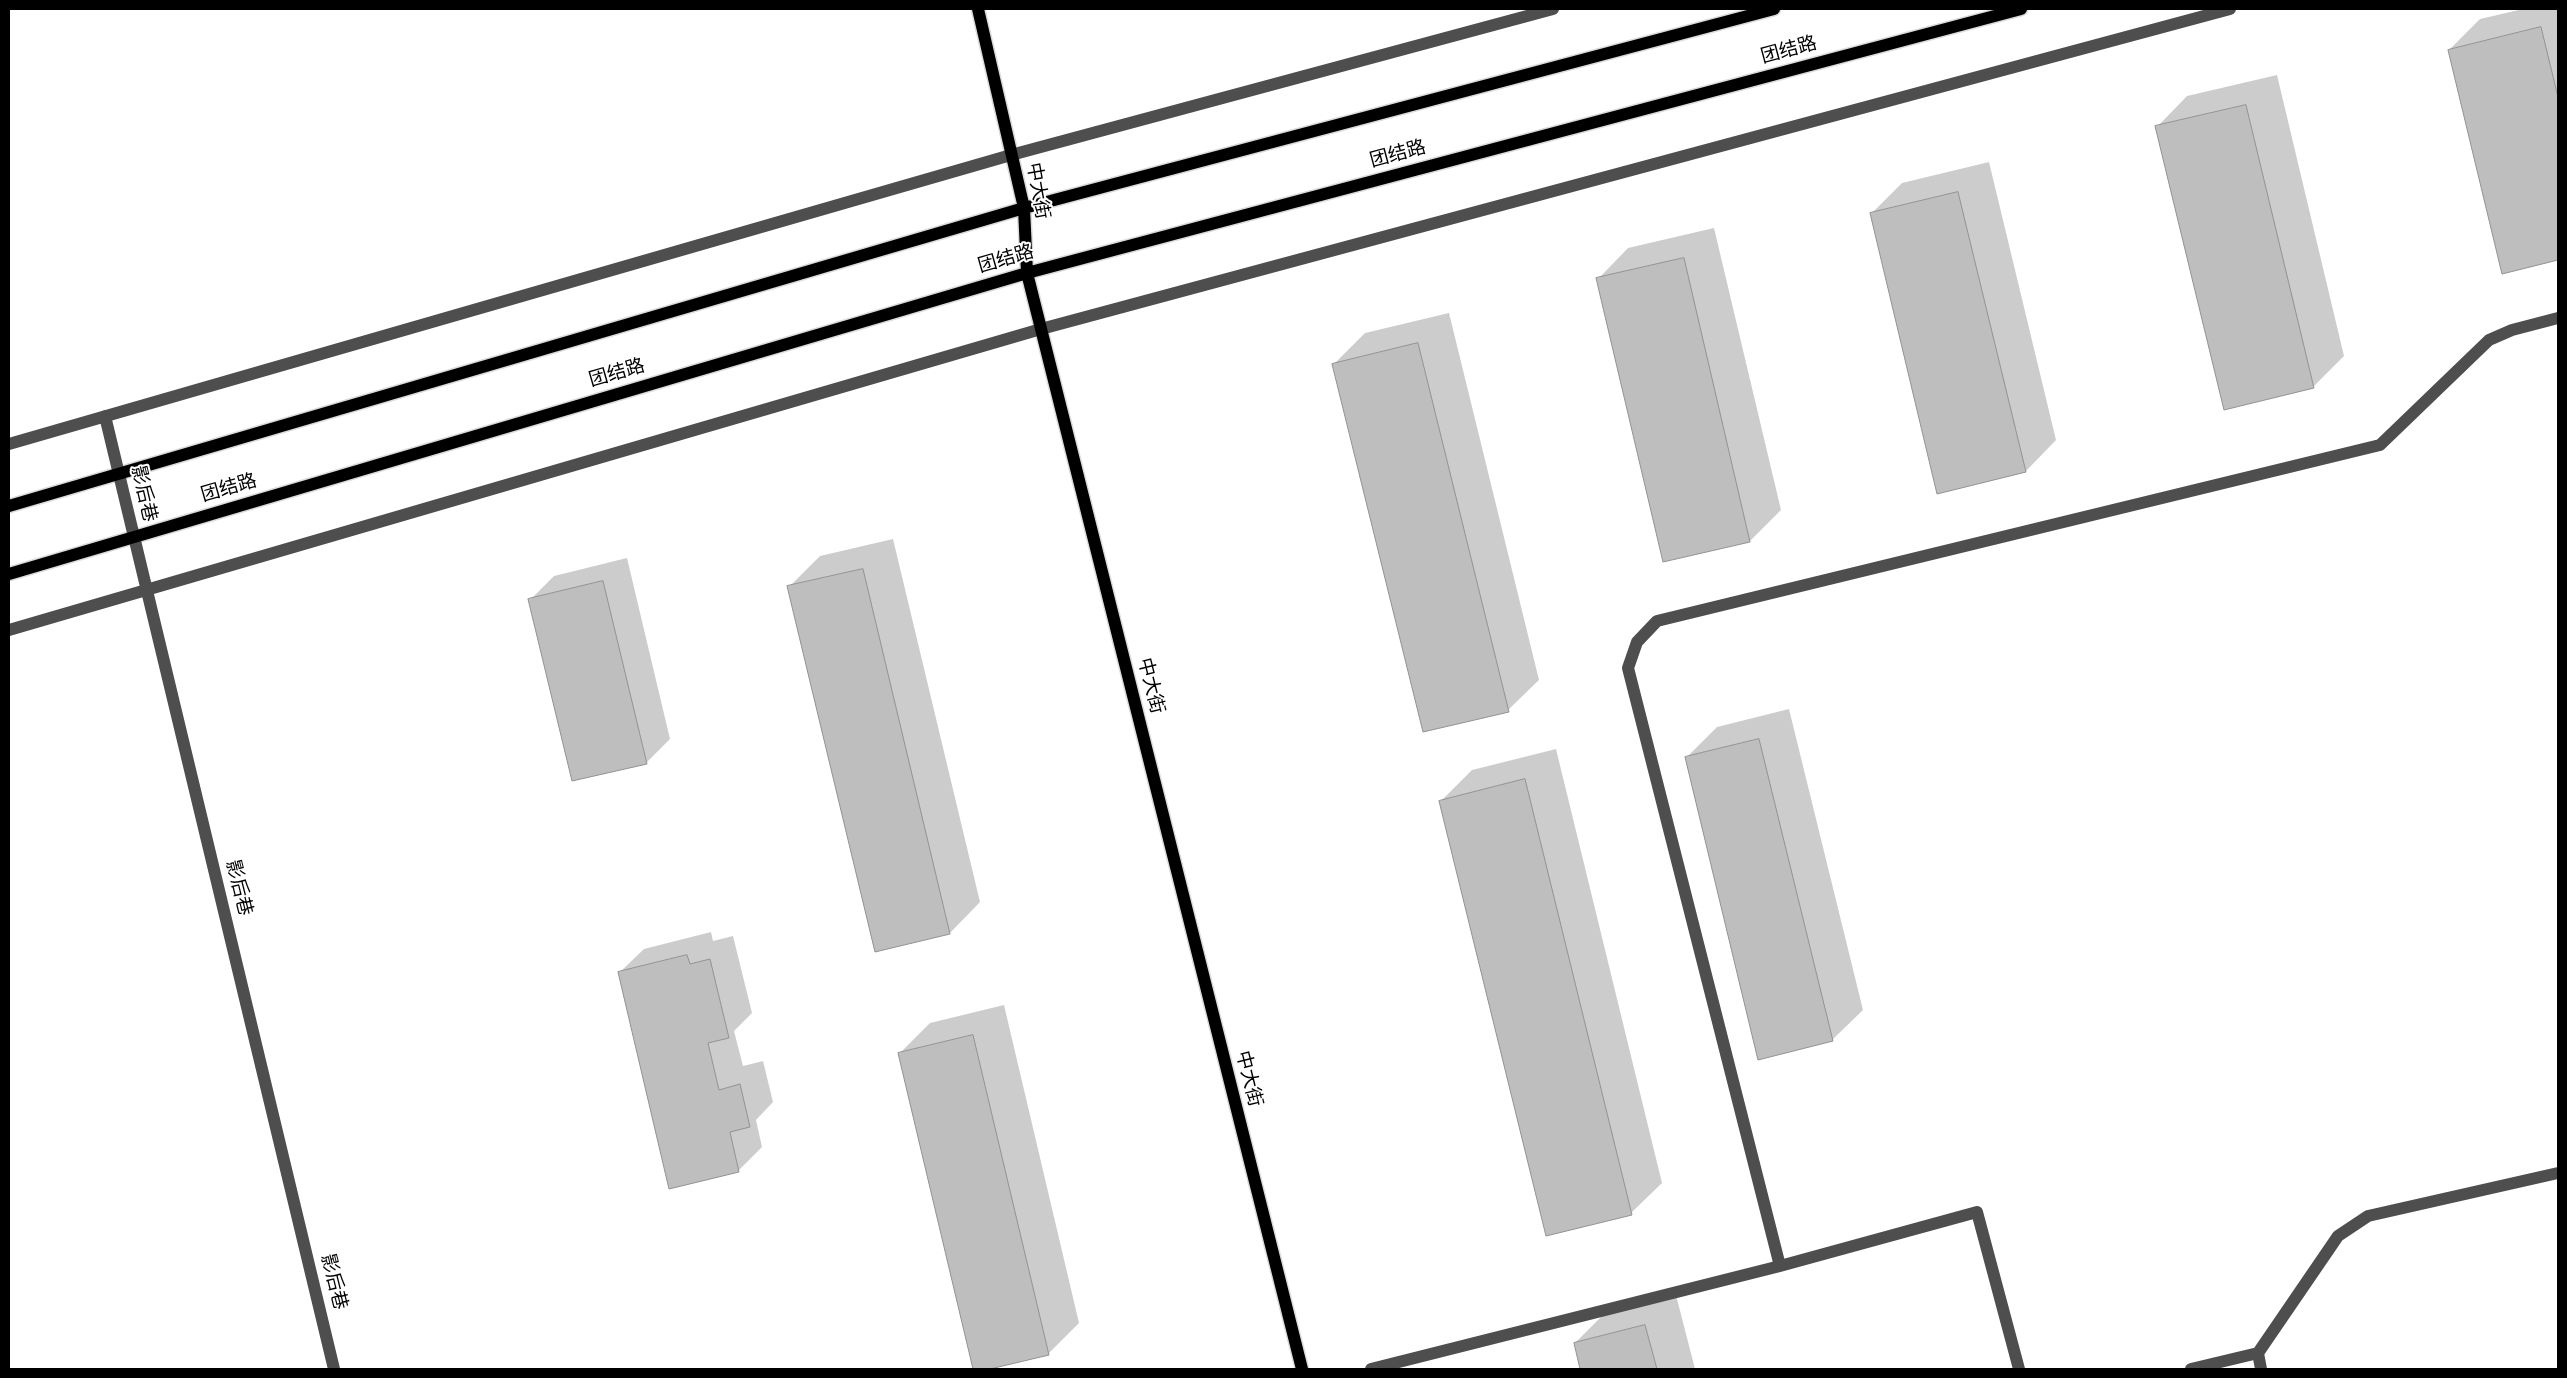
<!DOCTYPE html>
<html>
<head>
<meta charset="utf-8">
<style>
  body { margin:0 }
  #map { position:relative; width:2567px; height:1378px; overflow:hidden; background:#fff; font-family:"Titillium Web",sans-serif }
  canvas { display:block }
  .frame { position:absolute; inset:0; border:10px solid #000; pointer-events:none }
</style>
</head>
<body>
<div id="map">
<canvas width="2567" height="1378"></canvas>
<div class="frame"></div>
</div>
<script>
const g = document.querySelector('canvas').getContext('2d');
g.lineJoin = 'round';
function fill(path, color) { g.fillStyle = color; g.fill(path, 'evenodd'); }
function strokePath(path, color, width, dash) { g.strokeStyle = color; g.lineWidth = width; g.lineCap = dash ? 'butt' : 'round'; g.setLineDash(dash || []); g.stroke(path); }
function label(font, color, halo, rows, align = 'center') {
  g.font = font + ' "Titillium Web","Noto Sans SC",sans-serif'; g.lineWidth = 4; g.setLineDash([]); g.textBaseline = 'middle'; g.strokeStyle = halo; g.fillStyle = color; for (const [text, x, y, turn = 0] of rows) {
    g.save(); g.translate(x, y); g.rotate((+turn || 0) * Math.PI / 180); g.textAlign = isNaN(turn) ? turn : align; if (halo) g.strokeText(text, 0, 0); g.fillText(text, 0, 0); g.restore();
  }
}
fill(new Path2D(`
  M2523 9H2558V259L2503 272 2449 50 2480 19Z
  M2277 75 2344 356 2313 387 2157 127 2187 96Z
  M1989 162 2056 440 2026 471 1871 214 1902 183Z
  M1714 228 1781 510 1750 541 1664 561 1598 279 1628 248Z
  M1449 313 1539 680 1508 710 1334 364 1365 333Z
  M893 539 980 902 950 933 789 587 820 556Z
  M627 558 670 739 647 762 530 600 554 576Z
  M1789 709 1863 1010 1832 1040 1686 758 1717 727Z
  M1556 749 1662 1183 1631 1213 1441 801 1472 770Z
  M711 932 713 941 733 936 752 1013 734 1031 743 1066 763 1061 773 1102 756 1120 762 1147 738 1171 620 972 644 949Z
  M1004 1005 1079 1323 1048 1354 984 1369H974L899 1054 930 1023Z
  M1676 1295 1695 1369H1582L1575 1343 1606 1312Z`), '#0003');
const building = new Path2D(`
  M2541 27 2558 97V260L2502 274 2448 50Z
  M2246 105 2314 388 2224 410 2155 126Z
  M1958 192 2026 472 1937 494 1870 213Z
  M1684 258 1750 542 1663 562 1596 278Z
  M1418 343 1509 712 1423 732 1332 364Z
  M863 569 950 934 875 952 787 586Z
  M603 581 647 764 572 781 528 599Z
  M1759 739 1833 1041 1758 1060 1685 757Z
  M1525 779 1632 1215 1546 1236 1439 801Z
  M687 955 690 964 710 959 729 1038 708 1043 719 1090 740 1084 750 1127 730 1132 739 1172 669 1189 618 972Z
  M973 1035 1049 1355 990 1369H973L898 1053Z
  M1645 1325 1657 1369H1580L1574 1343Z`);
fill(building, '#bebebe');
strokePath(building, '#929292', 1);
const major = new Path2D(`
  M978 9 1024 208 1027 273 1302 1369
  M9 506 1024 208 1774 9
  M9 574 1027 273 2021 9`);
strokePath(major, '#dbdbdb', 15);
strokePath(new Path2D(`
  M105 416 334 1369
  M9 444 1011 155 1553 9
  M9 630 1041 329 2230 9
  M1780 1266 1628 668 1637 642 1657 621 2380 445 2489 340 2512 330 2558 318
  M2258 1353 2261 1369
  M1371 1369 1780 1266 1977 1212 2019 1369
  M2191 1369 2258 1353 2338 1236 2368 1216 2558 1173`), '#4e4e4e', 12);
strokePath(major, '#000', 12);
label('19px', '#000', '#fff', [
  ["团结路",1789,51,-15],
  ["团结路",1398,155,-15],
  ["中大街",1037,191,80],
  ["团结路",1006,260,-16],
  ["团结路",617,374,-16],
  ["团结路",229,489,-16],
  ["影后巷",143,494,77],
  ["中大街",1150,686,76],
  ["影后巷",238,888,76],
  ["中大街",1248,1079,76],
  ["影后巷",333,1282,76]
]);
</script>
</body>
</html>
